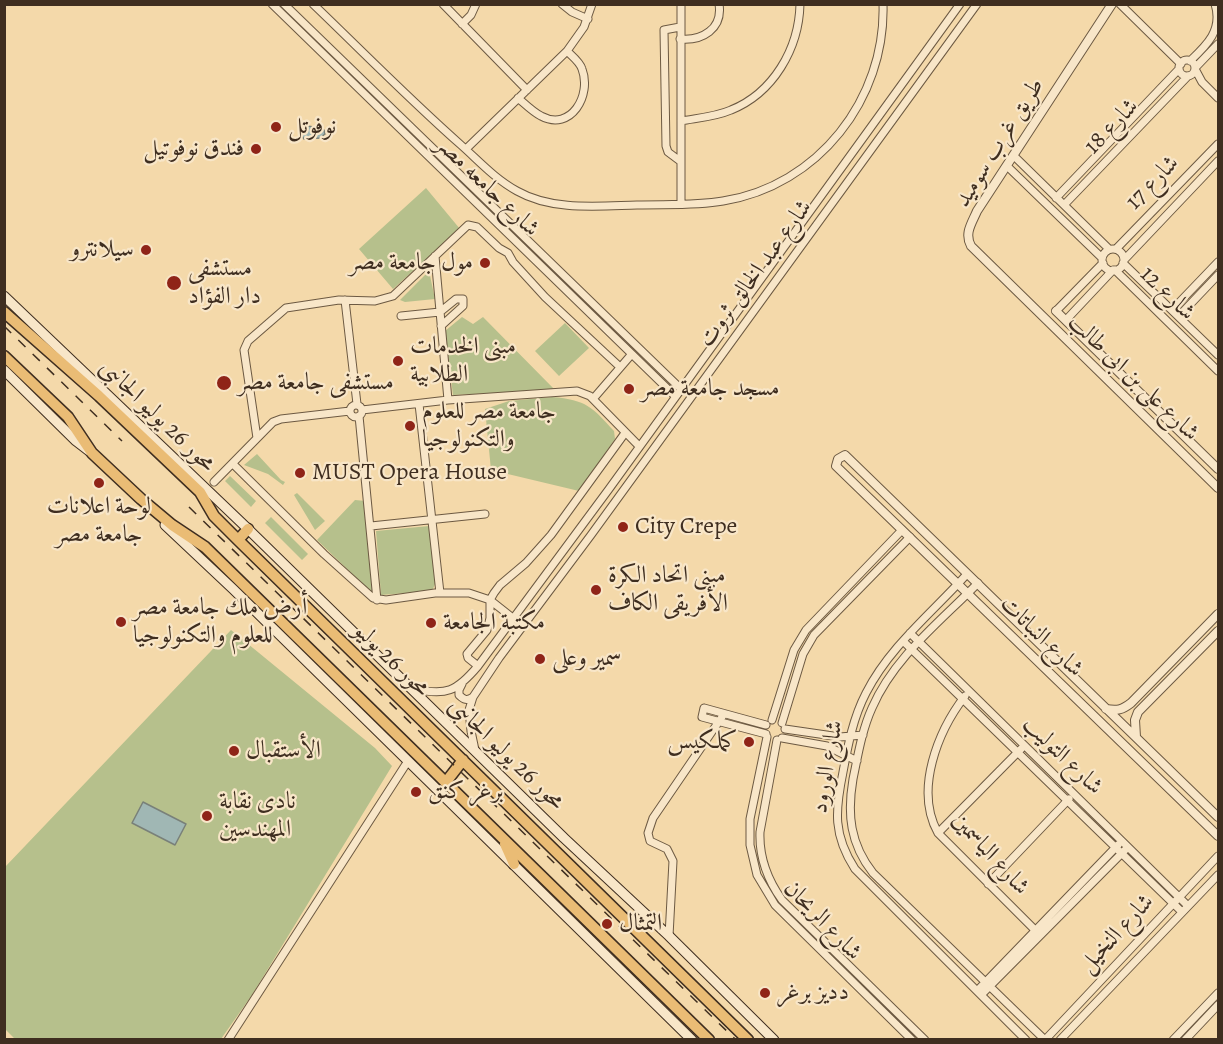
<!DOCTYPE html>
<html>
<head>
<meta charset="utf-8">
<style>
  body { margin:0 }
  #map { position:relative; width:1223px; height:1044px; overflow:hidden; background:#f4d9aa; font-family:Alegreya,serif }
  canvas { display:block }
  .frame { position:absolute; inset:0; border:6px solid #3f2e20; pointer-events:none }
</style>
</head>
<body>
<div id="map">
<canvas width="1223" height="1044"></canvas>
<div class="frame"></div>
</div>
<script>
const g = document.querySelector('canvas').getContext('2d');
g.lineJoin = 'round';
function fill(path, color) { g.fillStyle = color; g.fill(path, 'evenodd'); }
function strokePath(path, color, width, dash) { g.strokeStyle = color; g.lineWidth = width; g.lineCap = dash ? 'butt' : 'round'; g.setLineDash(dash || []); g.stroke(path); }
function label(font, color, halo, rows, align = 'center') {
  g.font = font + ' Alegreya,Amiri,serif'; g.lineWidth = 4.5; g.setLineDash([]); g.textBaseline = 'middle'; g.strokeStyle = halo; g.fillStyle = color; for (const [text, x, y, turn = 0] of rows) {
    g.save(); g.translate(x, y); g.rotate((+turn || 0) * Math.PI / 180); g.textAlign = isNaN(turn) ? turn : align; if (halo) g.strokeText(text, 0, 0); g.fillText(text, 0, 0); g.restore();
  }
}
fill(new Path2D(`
  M426 188 460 229 393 289 359 249Z
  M429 271 435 299 405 302 400 300Z
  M462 317 473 324 483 317 555 390 453 395 445 331Z
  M565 323 589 348 559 376 535 351Z
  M552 397C587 400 592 407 614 431L615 439 579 491 491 470 485 409 509 401Z
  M257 454 281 480 285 482 283 485 268 474 244 465Z
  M230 476 256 501 251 507 225 481Z
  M297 493 325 521 315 530 294 495Z
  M355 500 366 501 375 593 373 594 317 540Z
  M271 517 308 554 302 560 265 523Z
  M429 526 436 582 432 591 381 595 376 531Z
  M231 630 375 748 392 766 252 995 221 1039 16 1040 5 1029V867Z`), '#b6c08c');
const water = new Path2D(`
  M307 126 321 128 324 130 325 134 320 138 304 139 301 135V130Z
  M143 802 186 824 175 845 132 823Z`);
fill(water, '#a0b7b4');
strokePath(water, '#798079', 1.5);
const minor = new Path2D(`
  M272 4 675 396
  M284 4 681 389
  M313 4C362 51 410 100 461 145 479 161 495 179 517 191 552 211 598 206 637 205 666 204 695 206 723 201 818 186 886 99 883 4
  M443 4 527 90
  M562 4 572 12 588 19
  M681 4V204
  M1120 4 1181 64
  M462 24 471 15 476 4
  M680 27 664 30 666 146 668 152 680 161
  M680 39C702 41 723 29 719 4
  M1179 68a8 8 0 1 1 16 0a8 8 0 1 1-16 0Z
  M1190 61C1207 45 1223 30 1215 4
  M1195 68 1218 44
  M1195 69 1202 82 1218 98
  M518 98C525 104 533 112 541 116 571 132 592 95 582 69 580 62 572 56 567 51
  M681 121C697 118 715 117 731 110 773 93 799 49 800 4
  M466 149 567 51 584 27 592 4
  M1014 156 1109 249
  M1007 166 1102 258
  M1056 198 1179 69
  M1064 205 1188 76
  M1116 249 1218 144
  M1102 260a11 11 0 1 1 22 0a11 11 0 1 1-22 0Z
  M435 256 448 400
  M1124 260 1218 161
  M1123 263 1218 355
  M1115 270 1218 371
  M345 300 357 404
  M1172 310 1218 262
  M1056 311 1103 263
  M401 316 440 312 456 299H463V306L441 326
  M1179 316 1218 275
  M1066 320 1113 270
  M593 399 631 355
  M419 404 440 593
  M350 411a6 6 0 1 1 12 0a6 6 0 1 1-12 0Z
  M362 410 448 400 577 391 590 396 639 446
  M359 416 377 600
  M257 438 244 350 248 341 286 308 339 300 375 301 393 296 468 225 477 227 499 248 508 253 513 262 545 297 620 367
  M233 464 324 554 373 598 386 600 435 593H469L490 600 514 619
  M214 482 273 422 281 419 350 411
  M371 526 485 514
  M967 574C933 612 890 646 866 693 853 718 848 745 843 772 835 811 833 835 855 869L1026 1040
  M978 583C940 622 894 657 872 708 862 730 858 755 853 779 847 814 850 844 873 873L1045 1040
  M910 633 1188 906
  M903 641 1182 912
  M478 666 468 658 467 654 487 630 490 618V600L494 593 500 585 526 563 551 535 625 433
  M462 684 459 690V695C464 700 467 701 473 697
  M412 688C446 697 457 691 478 666L609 489 960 4
  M965 696C938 731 914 790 938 833L1040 935
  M772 720 794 650 806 630 902 530
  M782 723 803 654 814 635 910 537
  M785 729 840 737 863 735
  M766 734 702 717 704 708 766 725
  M767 737 750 819V845L757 875 775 905 912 1040
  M782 738 827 746 857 761
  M777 740 760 832C759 858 767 879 782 900L925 1040
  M475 750 471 731 469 710 473 697 499 658 591 535 977 4
  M938 833 1021 749
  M988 884 1069 799
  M669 936 673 861 667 849 650 841 648 833 653 818 724 714
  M977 991 1118 845
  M981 995 1125 850
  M228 1040 408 761
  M1045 1040 1218 856
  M1060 1040 1218 875
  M1173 1040 1218 993
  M1185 1040 1218 1005`);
const tertiary = new Path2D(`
  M1112 4 977 211C972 223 964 233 971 246L1218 488
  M1056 311 1218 469
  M1106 709C1117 711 1122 710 1131 703L1218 614
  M1136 737 1135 720 1138 712 1218 631
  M1218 817 845 455 838 459 836 466 1218 836`);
const secondary = new Path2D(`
  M4 296 248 529 564 838 669 936 774 1040
  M4 370 76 441 89 451
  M165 525 233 589 692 1040`);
const trunk = new Path2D(`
  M4 312 99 396 200 492 214 516 238 540 748 1040
  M4 356 68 417 92 453 141 499 172 525 205 547 709 1040
  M238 540 248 529
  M446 782 463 760
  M505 844 514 864`);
strokePath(minor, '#6c5942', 9);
strokePath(tertiary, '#6c5942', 10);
strokePath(secondary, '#3f2e20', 11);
strokePath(trunk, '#3f2e20', 13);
strokePath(minor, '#f8e6c8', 7);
strokePath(tertiary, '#f8e6c8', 8);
strokePath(secondary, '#f8e6c8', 9);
strokePath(trunk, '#eabc75', 10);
strokePath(new Path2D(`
  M4 326 122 441
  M189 507 736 1040`), '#3f2e20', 1.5, [10, 10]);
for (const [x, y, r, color] of [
  [276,127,6,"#8f2418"],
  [256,149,6,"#8f2418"],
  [146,250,6,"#8f2418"],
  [485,263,6,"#8f2418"],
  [174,283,8,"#8f2418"],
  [398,361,6,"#8f2418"],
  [224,383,8,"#8f2418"],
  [629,389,6,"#8f2418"],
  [410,426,6,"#8f2418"],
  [300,473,6,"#8f2418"],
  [99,483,6,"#8f2418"],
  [623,527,6,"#8f2418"],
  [596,590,6,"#8f2418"],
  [121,622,6,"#8f2418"],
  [431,623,6,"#8f2418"],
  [540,659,6,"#8f2418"],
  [749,742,6,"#8f2418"],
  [234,751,6,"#8f2418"],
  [416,792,6,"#8f2418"],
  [207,816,6,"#8f2418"],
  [607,924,6,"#8f2418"],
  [765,993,6,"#8f2418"]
]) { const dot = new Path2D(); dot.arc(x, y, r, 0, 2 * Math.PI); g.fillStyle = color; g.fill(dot); strokePath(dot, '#f8e6c8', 2); }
label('24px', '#3f2e20', '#f8e6c8', [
  ["نوفوتل",288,127],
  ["فندق نوفوتيل",244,149,"right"],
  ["سيلانترو",134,250,"right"],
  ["مول جامعة مصر",473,263,"right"],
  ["مستشفى",188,269],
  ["دار الفؤاد",188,297],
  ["مبنى الخدمات",410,347],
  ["الطلابية",410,375],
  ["مستشفى جامعة مصر",238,383],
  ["مسجد جامعة مصر",641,389],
  ["جامعة مصر للعلوم",422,412],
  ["والتكنولوجيا",422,440],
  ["MUST Opera House",312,473],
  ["لوحة اعلانات",99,507,"center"],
  ["جامعة مصر",99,535,"center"],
  ["City Crepe",635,527],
  ["مبنى اتحاد الكرة",608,576],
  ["الأفريقى الكاف",608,604],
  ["أرض ملك جامعة مصر",133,608],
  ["للعلوم والتكنولوجيا",133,636],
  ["مكتبة الجامعة",443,623],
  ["سمير وعلى",552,659],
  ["كملكيس",737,742,"right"],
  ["الأستقبال",246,751],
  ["برغر كنق",428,792],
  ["نادى نقابة",219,802],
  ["المهندسين",219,830],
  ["التمثال",619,924],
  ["دديز برغر",777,993]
], 'left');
label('24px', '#3f2e20', '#f8e6c8', [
  ["شارع 18",1112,127,-46],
  ["طريق غرب سوميد",1000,143,-58],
  ["شارع 17",1153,183,-46],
  ["شارع جامعه مصر",487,187,44],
  ["شارع عبد الخالق ثروت",756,274,-54],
  ["شارع 12",1167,294,44],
  ["شارع على بن ابى طالب",1133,378,44],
  ["محور 26 يوليو الجانبى",157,416,44],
  ["شارع النباتات",1041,637,44],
  ["محور 26 يوليو",391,660,44],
  ["محور 26 يوليو الجانبى",506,754,44],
  ["شارع التوليب",1062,756,44],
  ["شارع الورود",828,767,-80],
  ["شارع الياسمين",990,854,48],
  ["شارع الريحان",822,921,46],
  ["شارع النخيل",1117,934,-47]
]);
</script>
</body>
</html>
